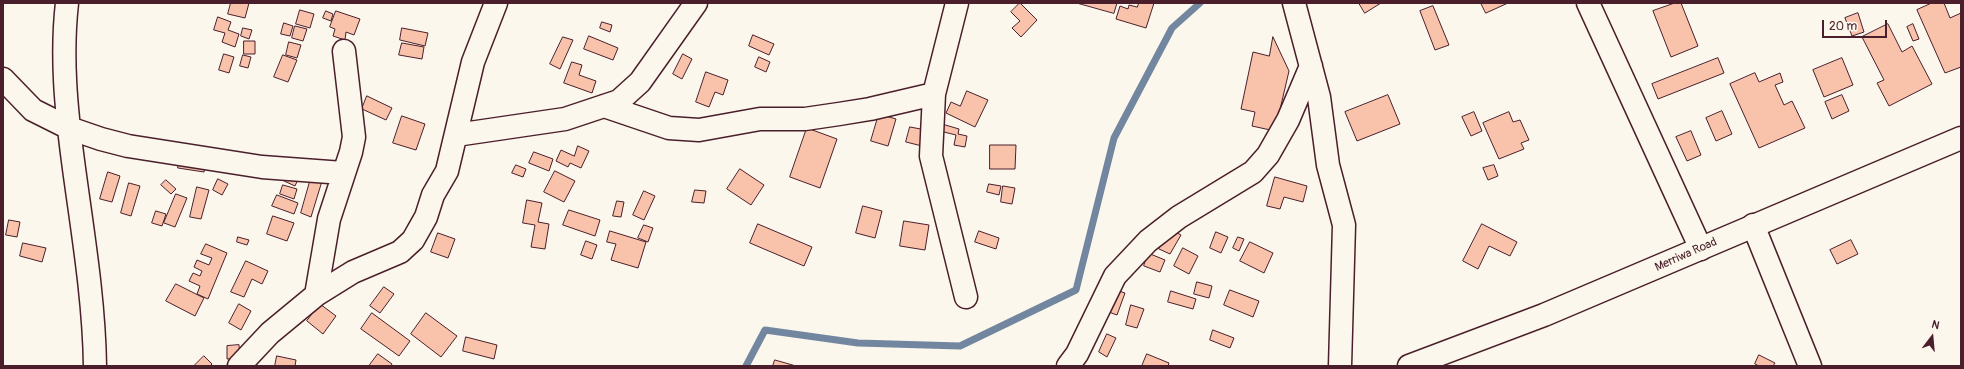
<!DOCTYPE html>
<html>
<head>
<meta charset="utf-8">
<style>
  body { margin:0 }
  #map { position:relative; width:1964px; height:369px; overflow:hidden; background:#fbf7ec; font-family:Pangolin,sans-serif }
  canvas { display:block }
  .frame { position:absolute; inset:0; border:4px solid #4a1f2b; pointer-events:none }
  .north { position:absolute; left:1912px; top:317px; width:40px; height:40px; -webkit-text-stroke:3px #fbf7ec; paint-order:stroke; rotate:16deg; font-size:11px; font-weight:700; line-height:16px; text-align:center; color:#4a1f2b }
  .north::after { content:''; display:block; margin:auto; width:14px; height:18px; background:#4a1f2b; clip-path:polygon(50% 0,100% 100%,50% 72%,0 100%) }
  .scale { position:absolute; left:1822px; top:20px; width:65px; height:18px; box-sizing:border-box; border:2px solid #4a1f2b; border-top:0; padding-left:5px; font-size:12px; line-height:14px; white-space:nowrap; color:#4a1f2b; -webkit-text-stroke:3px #fbf7ec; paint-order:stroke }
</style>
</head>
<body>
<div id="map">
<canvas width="1964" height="369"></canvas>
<div class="frame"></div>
<div class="north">N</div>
<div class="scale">20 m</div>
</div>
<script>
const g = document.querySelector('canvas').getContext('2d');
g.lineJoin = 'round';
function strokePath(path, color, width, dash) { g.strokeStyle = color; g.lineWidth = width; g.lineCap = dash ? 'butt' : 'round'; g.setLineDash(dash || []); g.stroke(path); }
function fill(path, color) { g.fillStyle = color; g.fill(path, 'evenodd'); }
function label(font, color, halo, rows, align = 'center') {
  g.font = font + ' Pangolin,sans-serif'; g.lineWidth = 3.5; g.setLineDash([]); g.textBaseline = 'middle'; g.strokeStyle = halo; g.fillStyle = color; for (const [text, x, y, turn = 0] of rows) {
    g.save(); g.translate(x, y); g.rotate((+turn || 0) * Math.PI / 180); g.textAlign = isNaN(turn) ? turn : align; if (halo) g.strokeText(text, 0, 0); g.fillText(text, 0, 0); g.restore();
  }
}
strokePath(new Path2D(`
  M746 366 765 330 858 343 960 346 1076 290 1114 138 1172 28 1200 3`), '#7386a0', 7);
const building = new Path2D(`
  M231 3H249L245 18 228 14Z
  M1020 3 1037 20 1021 37 1012 28 1020 21 1011 12Z
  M1077 3H1117L1114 13Z
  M1139 3H1154L1146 28 1116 19 1120 6 1128 9 1129 5 1137 7Z
  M1359 3H1381L1365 13Z
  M1481 3H1508L1486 13Z
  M1675 3H1681L1698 46 1671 57 1653 11Z
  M1932 3H1944L1950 18 1961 13V67L1945 73 1917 10Z
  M1433 6 1449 45 1435 50 1420 11Z
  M300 10 314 14 310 28 296 24Z
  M326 11 333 14 331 21 323 18Z
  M336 11 360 19 354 35 346 32 345 40 333 36 335 29 330 27Z
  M1858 13 1864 32 1852 36 1845 18Z
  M218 17 231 22 228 30 239 34 235 47 222 42 225 33 214 30Z
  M602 22 612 25 610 32 600 28Z
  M284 23 293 26 290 36 281 34Z
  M1888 24 1902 52 1912 46 1932 84 1889 106 1877 83 1884 80 1862 37Z
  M1913 24 1919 39 1913 41 1907 27Z
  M295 26 307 29 303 41 292 38Z
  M243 28 252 30 249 39 241 36Z
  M402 28 428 33 425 46 400 40Z
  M753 35 774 44 769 55 749 46Z
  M589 36 618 48 613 60 584 49Z
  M563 37 573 40 560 69 550 64Z
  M1273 37 1289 71 1275 131 1252 126 1255 112 1241 109 1253 52 1269 56Z
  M244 41H255V54H244Z
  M289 42 301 45 297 58 286 55Z
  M402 43 424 47 422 59 399 55Z
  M224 54 234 57 229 73 219 70Z
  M683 54 692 59 682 79 673 74Z
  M243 55 251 57 248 68 240 66Z
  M283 55 297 60 288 82 274 77Z
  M759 57 770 62 766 72 755 67Z
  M1718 58 1724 73 1658 99 1652 84Z
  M1842 58 1853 85 1824 97 1813 70Z
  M572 62 582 65 579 75 596 81 592 93 564 83Z
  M706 72 728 80 723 95 715 92 709 107 696 102Z
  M1755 73 1759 82 1780 73 1783 82 1775 85 1784 105 1792 101 1805 128 1759 148 1730 84Z
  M967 91 988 100 975 127 946 113 951 102 960 106Z
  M1388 95 1400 124 1357 141 1345 112Z
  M1842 95 1849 111 1832 119 1825 102Z
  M367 96 392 108 386 120 362 109Z
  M1722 111 1732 134 1716 141 1706 118Z
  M1474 112 1482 131 1471 136 1462 117Z
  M1509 112 1513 122 1520 120 1529 140 1521 143 1524 149 1499 159 1483 123Z
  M879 114 896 119 888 146 871 141Z
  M402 116 425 124 416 150 393 143Z
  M942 124 959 129 958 134 967 136 965 147 954 145 956 135 940 131Z
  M910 127 926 130 922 146 906 142Z
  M807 128 837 139 820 188 790 177Z
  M1691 131 1701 155 1687 161 1676 137Z
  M990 145H1016L1015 169H990Z
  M578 146 589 151 581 168 570 163 568 167 556 161 561 150 574 156Z
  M534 152 553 159 549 171 529 163Z
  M179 159 206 163 204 172 178 168Z
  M516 165 526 169 523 177 512 173Z
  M1494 165 1498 176 1488 180 1483 168Z
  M740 169 764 185 751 205 727 189Z
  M288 171 300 175 295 186 284 181Z
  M555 171 575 181 564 202 544 192Z
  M108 172 120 176 112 202 100 199Z
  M1275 177 1307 186 1303 202 1284 197 1280 209 1267 206Z
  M311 178 322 181 311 217 301 213Z
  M218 179 228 184 222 195 213 190Z
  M166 180 176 189 171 194 161 185Z
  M129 183 140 186 131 216 121 213Z
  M989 184 1001 186 999 195 987 192Z
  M283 185 297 189 294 199 280 194Z
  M1003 186 1015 188 1012 204 1001 202Z
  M197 187 209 190 201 219 190 217Z
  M695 190 706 191 704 203 692 202Z
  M644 191 655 196 644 220 633 215Z
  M176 194 187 198 175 227 164 223Z
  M277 195 298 203 294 214 272 206Z
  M527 200 542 203 538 222 549 224 545 249 531 247 535 225 523 223Z
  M617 201 624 202 621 217 613 216Z
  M863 206 882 211 875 238 856 233Z
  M569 210 600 220 595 236 563 225Z
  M156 211 166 214 162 226 152 223Z
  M273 216 294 223 287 241 267 234Z
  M9 220 20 222 17 237 6 235Z
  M904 221 929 225 925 250 900 246Z
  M758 224 812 247 804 266 750 243Z
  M1482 224 1517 242 1510 256 1489 246 1478 269 1463 261Z
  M644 225 653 228 648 242 638 238Z
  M1170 229 1181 235 1170 254 1159 249Z
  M610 231 646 242 638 268 611 260 616 244 607 242Z
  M979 231 999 238 996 249 975 242Z
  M1216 232 1228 237 1221 253 1210 248Z
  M438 233 455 239 448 258 431 252Z
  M238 237 249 240 247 245 237 242Z
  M1238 237 1244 239 1239 251 1233 248Z
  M1851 240 1858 254 1837 264 1830 250Z
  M586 241 597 245 592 259 581 255Z
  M1250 242 1273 253 1264 273 1240 261Z
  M23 243 46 248 42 262 20 256Z
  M206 244 227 253 208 299 197 294 200 286 189 281 193 273 200 276 202 271 194 267 197 260 209 265 212 258 201 254Z
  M1183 248 1198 256 1189 274 1174 266Z
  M1148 253 1165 260 1160 272 1144 266Z
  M246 261 268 271 262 284 252 279 244 297 231 292Z
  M1197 282 1212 286 1209 298 1194 294Z
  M176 284 204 298 195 316 166 301Z
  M384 287 394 294 380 313 370 306Z
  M1113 289 1125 293 1117 315 1106 311Z
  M1230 290 1259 301 1253 317 1224 305Z
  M1171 291 1196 299 1193 309 1168 302Z
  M239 304 251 311 241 330 229 323Z
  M320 304 336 316 323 334 307 321Z
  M1131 305 1144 309 1137 328 1126 325Z
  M372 313 410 341 399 356 361 329Z
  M426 313 457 336 441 357 411 334Z
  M1213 330 1234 338 1230 348 1210 340Z
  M1107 334 1116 338 1107 357 1099 352Z
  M466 337 497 345 494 359 463 351Z
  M239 345 240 358 227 359V346Z
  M378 354 392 364 391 366H369Z
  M1147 354 1169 363 1168 366H1142Z
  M1759 355 1775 363 1773 366H1759L1755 364Z
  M204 356 212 364 210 366H194Z
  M277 356 296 360 295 366H275Z
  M775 360 796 366H773Z`);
fill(building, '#f9c3ab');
strokePath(building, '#4a1f2b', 1);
const street = new Path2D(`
  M67 3C61 56 66 108 73 161 82 229 94 297 95 366
  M957 3 934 94 931 156 966 297
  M1294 3 1319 97 1328 165 1344 225 1340 366
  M1588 3 1701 249
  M3 79 33 110 69 128 101 139 128 146 262 167 343 173
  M604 106 669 128 699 130 760 119H805L839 114 870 109 934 94
  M456 135 565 119 619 101 640 82 696 3
  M1753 225 1810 366
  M316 295 329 219 351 152 354 137 344 51
  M239 366 270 333 316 295 353 272 400 252 413 240 426 217 433 195 447 171 473 62 496 3
  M1068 366 1077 354 1115 276 1148 241 1179 217 1253 172 1268 155 1288 120 1311 66`);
const secondary = new Path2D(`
  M1409 366 1544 315 1961 138`);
strokePath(street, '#4a1f2b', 25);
strokePath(secondary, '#4a1f2b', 25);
strokePath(street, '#fbf7ec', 22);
strokePath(secondary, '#fbf7ec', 22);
label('12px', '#4a1f2b', '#fbf7ec', [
  ["Merriwa Road",1686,255,-24]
]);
</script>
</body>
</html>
